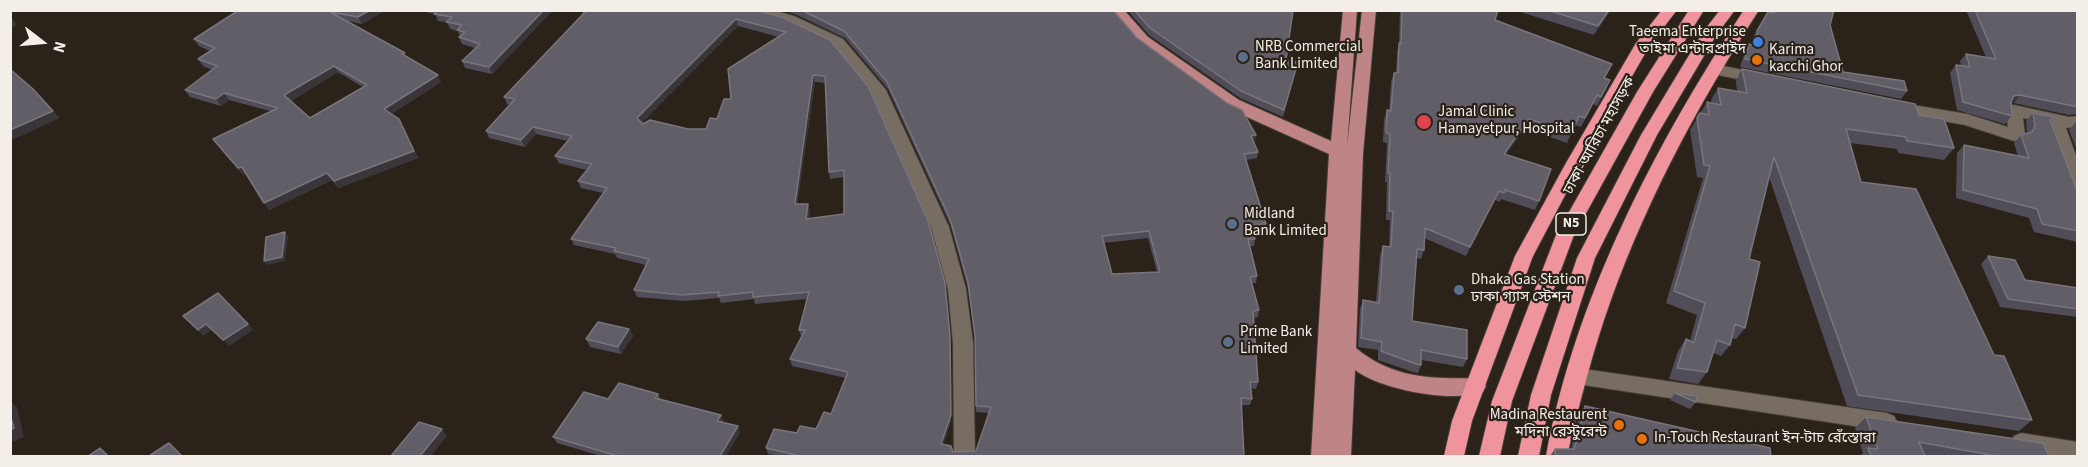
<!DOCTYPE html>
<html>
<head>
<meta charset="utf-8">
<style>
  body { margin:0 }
  #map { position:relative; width:2088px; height:467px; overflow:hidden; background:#2b231a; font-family:"Source Sans 3",sans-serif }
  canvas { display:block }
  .frame { position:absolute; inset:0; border:12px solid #f3eee8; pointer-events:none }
  .north { position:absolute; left:12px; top:12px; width:60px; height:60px; -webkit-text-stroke:4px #2b231a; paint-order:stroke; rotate:106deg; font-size:16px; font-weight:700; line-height:24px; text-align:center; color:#f3eee8 }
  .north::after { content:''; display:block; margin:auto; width:21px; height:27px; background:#f3eee8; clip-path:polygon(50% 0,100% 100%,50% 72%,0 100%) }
</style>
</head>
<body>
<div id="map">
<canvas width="2088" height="467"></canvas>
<div class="frame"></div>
<div class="north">N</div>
</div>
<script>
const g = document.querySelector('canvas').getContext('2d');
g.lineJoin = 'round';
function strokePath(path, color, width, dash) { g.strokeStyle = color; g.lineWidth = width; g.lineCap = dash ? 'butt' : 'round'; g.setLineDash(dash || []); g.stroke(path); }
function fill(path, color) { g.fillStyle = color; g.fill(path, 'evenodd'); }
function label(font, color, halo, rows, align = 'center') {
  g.font = font + ' "Source Sans 3","Noto Sans Bengali",sans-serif'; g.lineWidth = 4.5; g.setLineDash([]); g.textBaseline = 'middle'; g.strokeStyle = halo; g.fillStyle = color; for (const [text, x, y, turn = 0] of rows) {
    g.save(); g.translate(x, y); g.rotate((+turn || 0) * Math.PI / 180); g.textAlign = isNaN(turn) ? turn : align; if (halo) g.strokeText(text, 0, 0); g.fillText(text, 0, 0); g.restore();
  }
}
const minor = new Path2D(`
  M745 10H773L794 16 843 39 886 90 949 227 966 289 973 343 975 456H954L953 343 948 289 931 227 871 92 833 45 784 22 747 13Z
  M1714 64 1762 74 1770 79 1762 84 1708 73 1706 69Z
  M1895 102 1967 114 2008 127 2006 110 2008 106 2014 105 2069 117 2078 116V127L2066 128 2078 161V187L2072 185 2069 181 2055 148 2049 124 2023 118 2025 135 2023 139 2014 141 1965 125 1889 111 1887 107 1889 103Z
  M1577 368 1887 413 1894 416 1897 422 1894 428 1887 431 1577 384 1570 382 1567 376 1570 370Z
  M2021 433 2078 442V456H2055L2014 448 2011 442 2014 436Z`);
const major = new Path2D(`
  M1108 10H1124L1148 37 1239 100 1331 141 1343 10H1357L1347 147 1362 10H1376L1363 154 1356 348C1392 378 1430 379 1476 378L1483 380 1486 386 1483 392C1451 403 1382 390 1355 370L1351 456H1311L1329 154 1227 108 1138 43Z`);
const highway = new Path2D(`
  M1662 10H1677L1650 45 1582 163 1533 256 1472 421 1464 456H1444L1452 421 1515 256 1566 163 1636 43Z
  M1689 10H1704L1653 92 1574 235 1512 401 1500 456H1479L1492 401 1556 235 1637 92Z
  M1720 10H1735L1717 34 1657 135 1595 258 1551 395 1539 456H1518L1531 395 1577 258 1641 135 1703 32Z
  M1744 10H1759C1696 107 1641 210 1604 320 1589 365 1578 410 1567 456H1546C1575 298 1656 143 1744 10Z`);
strokePath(minor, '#443e37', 2);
strokePath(major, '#443e37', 2);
strokePath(highway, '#443e37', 2);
fill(minor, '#776d63');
fill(major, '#bf8486');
fill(highway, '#ef949d');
fill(new Path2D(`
  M239 10H386L362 24 348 21 407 57 441 82 391 114 399 119 418 158 338 188 332 180 269 210 246 174 243 175 218 146 270 111 229 100 221 106 190 97 185 90 212 70 203 66 198 59 210 51 199 46 194 39ZM338 72 363 87 310 118 291 101Z
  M416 10H553L492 74 465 68 462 61 475 48 462 44 459 37 460 36 458 31 450 29 447 22 438 21 435 14Z
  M580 10H754L830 40 951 343V421L943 445 953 452 976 451 989 413 976 412 975 339 968 289 951 226 888 89 845 38 795 14 783 10H1113L1137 38 1255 142H1254L1258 152 1257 158 1246 160 1266 224 1264 231 1253 232 1255 239 1254 246H1249L1257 276 1256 283H1251L1259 310 1258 317 1254 318 1258 382 1256 389 1251 388 1252 399 1250 405H1241L1244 456H778L768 454 766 448 797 433 816 429 831 414 846 378 792 366 790 359 802 336H801L799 330 807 299 755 304 754 299 721 303 719 298 684 301 637 297 634 290 646 265 617 258 615 254 574 245 571 239 603 193 581 188 578 181 587 170 559 163 555 156 568 141 536 134 525 147 489 138 486 131 511 105 507 104 504 97 584 14ZM738 26 779 37 731 99 717 119 706 129H688L643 124 641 123ZM815 82 826 83 829 172 830 179 844 177V214L809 219 810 211 797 204ZM1148 238 1157 272 1112 274 1104 243Z
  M1127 10H1293L1286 60 1296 69 1283 117 1240 98 1149 35Z
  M1400 10H1498L1495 20 1612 64 1604 78 1610 80 1597 106 1593 104 1581 127 1575 125 1567 143 1525 128 1506 154 1539 201 1535 210 1501 199 1500 202 1495 200 1466 256 1424 238V250L1421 259 1417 258 1412 321 1467 359 1463 367 1421 360V365L1418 373 1413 372 1378 360V350L1358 347 1360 309 1363 300 1376 302 1380 255 1383 246 1389 247 1390 220H1386L1387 182H1385L1387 143 1383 142 1384 120 1387 110 1389 111 1391 82 1394 73H1396L1397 52 1399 44Z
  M1514 10H1611L1594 35Z
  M1966 10H2078V114L2069 115 2014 103H2011L2012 116 2005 124 1957 110 1950 73 1956 65 1961 66 1960 61 1966 54 1986 57Z
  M1768 12 1830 25 1843 72 1907 91 1901 99 1740 67 1745 52 1749 44 1752 45V39Z
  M1742 69 1919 115 1954 148 1944 160 1898 153 1897 149 1850 143 1861 182 1994 355 2032 420 2019 431 1847 406 1769 177 1749 259 1745 328 1736 339 1731 338 1730 345 1721 356 1713 353 1707 372 1698 384 1669 379 1678 351 1686 339 1690 341 1697 315 1666 303 1703 178 1697 177 1690 130 1707 102 1712 103 1711 100 1718 88 1737 91 1736 81Z
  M2033 113 2055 117 2051 122 2078 193V242L2034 232 2029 218 1956 198 1957 153 1964 145 2018 156 2014 143 2021 135 2027 133 2026 121Z
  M2076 122H2078V153L2069 130Z
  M1988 256 2025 280 2078 288V317L2000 307 1981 264Z
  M629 329 633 336 621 354 590 347 586 339Z
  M1675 393 1696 402 1690 409 1670 400Z
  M658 394 661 400 721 415 723 422 740 432 726 456H601L557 443 553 437 608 399Z
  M1585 406 1771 456 1571 449 1579 415Z
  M1866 417 2049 456H1859L1863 453 1855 428Z
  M1555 449V456H1550Z`), '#504d58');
fill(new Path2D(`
  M370 10H386L362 24 358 17Z
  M544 10H553L492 74 489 67Z
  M1609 10H1611L1594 35 1598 26Z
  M12 18 17 25 10 29V19Z
  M736 19 738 26 640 125 637 118Z
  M334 66 338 72 289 102 284 95Z
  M438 75 441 82 388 116 384 109Z
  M813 75 815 82 796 211 795 204Z
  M224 93 229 100 221 106 216 99Z
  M2020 95 2014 103 2008 104 2014 96Z
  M53 111 60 118 10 141V130Z
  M399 119 418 158 338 188 334 181Z
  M1529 119 1525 128 1500 163 1504 154Z
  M533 127 536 134 525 147 521 140Z
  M1256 135 1255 142 1250 143 1251 136Z
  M242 167 247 173 243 175 238 168Z
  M327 173 332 180 269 210 264 203Z
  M1499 191 1495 200 1466 256 1470 247Z
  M808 204 810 211 808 226 806 219Z
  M285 232 288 236 285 261 267 265 264 261Z
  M945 283 951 343V421L941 451V444Z
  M206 324 212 330 203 336 198 330Z
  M248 324 253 330 229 346 223 340Z
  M629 329 633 336 621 354 618 347Z
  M10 401 17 407 24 437 10 443Z
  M721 415 723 421 720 427 717 421Z
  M738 426 740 432 726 456H720Z
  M442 429 447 436 431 456H420Z`), '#3a3539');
const building = new Path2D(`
  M239 10H370L358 17 330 12 405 53 402 54 438 75 384 109 399 119 414 151 334 181 327 173 264 203 242 167 238 168 213 139 278 108 224 93 216 99 185 90 217 66 198 59 215 48 194 39ZM334 66 367 85 310 118 284 95Z
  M438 10H544L489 67 462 61 480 44 459 37 465 32 457 30 462 25 446 22 452 17 434 14Z
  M585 10H754L782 17 830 40 868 86 928 221 945 283 950 336 951 415 941 444 951 446 953 452 976 451 991 407 976 406 975 336 968 282 950 219 887 82 844 31 801 10H1113L1137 38 1227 103 1242 110 1256 135 1251 136 1258 152 1244 154 1266 224 1251 225 1255 239H1248L1257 276 1250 277 1259 310 1253 311 1258 382H1250L1252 399 1241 398 1244 456H795L796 455 766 448 774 429 797 433 800 426 816 429 824 412 831 414 848 372 790 359 805 330H799L809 292 753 297V292L718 296 719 292 682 295 634 290 649 259 614 251 616 248 571 239 607 188 578 181 592 164 555 156 572 136 533 127 521 140 486 131 515 99 504 97 586 11ZM736 19 786 32 728 69 731 99H724L717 119 710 118 706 129H688L650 120 643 124 637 118ZM813 75 825 76 829 172 844 170V214L806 219 808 204H795ZM1149 231 1160 272 1112 274 1102 236Z
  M1134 10H1293L1286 60 1298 62 1284 110 1241 91 1150 28Z
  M1402 10H1498L1495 20 1612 64 1604 78 1610 80 1601 97 1597 95 1585 118 1579 116 1571 134 1529 119 1504 154 1551 169 1539 201 1505 190 1504 193 1499 191 1470 247 1425 228 1424 250 1417 249 1412 321 1467 330V359L1421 350V365L1416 364 1381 351 1382 342 1361 338 1363 300 1379 303 1383 246 1391 247 1393 211H1389L1390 173H1388L1390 134 1386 133 1387 110 1391 111 1394 73H1398L1399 43 1401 44Z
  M1547 10H1609L1598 26Z
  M1776 10H1834L1830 25 1843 72 1904 81 1907 91 1745 59 1749 44 1757 46V31L1768 12 1774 13Z
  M1975 10H2078V107L2020 95 2014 96 2011 101 2012 116 1963 102 1956 65 1970 67 1966 54 1996 59Z
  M10 69 33 89 53 111 10 130Z
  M1742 69 1915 104 1919 115 1944 119 1954 148 1907 141 1906 137 1846 129 1861 182 1916 189 1994 355 2004 356 2032 420 1858 395 1774 157 1749 259 1760 262 1745 328 1735 324 1730 345 1717 340 1707 372 1677 368 1686 339 1694 343 1705 303 1674 291 1710 166 1704 165 1697 118 1700 113 1709 115 1707 102 1721 105 1718 88 1747 93Z
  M2033 113 2055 117 2050 120 2078 193V231L2042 224 2037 209 1963 190 1964 145 2029 158 2021 135 2032 132 2035 126Z
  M285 232 282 257 264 261 266 237Z
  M1988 256 2015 260 2025 280 2078 288V309L2008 299Z
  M218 293 248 324 223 340 206 324 198 330 183 316Z
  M598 322 629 329 618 347 586 339Z
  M619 383 658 394 655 398 721 415 717 421 738 426 720 456H618L553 437 584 392 608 399Z
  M1675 393 1697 396 1696 402Z
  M1585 406 1770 448 1771 456H1555V449H1574Z
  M10 414 14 428 10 430Z
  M1866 417 2043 443 2049 456H1996L1919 442 1925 456H1871L1868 448 1878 449Z
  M419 422 442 429 420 456H391Z
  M169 443 182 456H149Z
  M100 448 108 456H88Z`);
fill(building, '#625e67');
strokePath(building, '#78757c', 1.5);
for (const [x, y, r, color] of [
  [1758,42,6,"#3f7fe0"],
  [1243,57,6,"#5c6f8a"],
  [1757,60,6,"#e8710a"],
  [1424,122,8,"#e0444e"],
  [1232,224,6,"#5c6f8a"],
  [1459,290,6,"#5c6f8a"],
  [1228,342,6,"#5c6f8a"],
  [1619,425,6,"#e8710a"],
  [1642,439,6,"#e8710a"]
]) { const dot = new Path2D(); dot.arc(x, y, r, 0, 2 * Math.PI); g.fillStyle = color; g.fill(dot); strokePath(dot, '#2b231a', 2); }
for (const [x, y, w] of [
  [1571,224,30]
]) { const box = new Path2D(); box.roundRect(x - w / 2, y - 11, w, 22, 4.5); g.fillStyle = '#2b231a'; g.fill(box); strokePath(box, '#f3eee8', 1.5); }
label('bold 14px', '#f3eee8', null, [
  ["N5",1571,224]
]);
label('15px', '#f3eee8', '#2b231a', [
  ["Taeema Enterprise",1746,33,"right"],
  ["তাইমা এন্টারপ্রাইদ",1746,50,"right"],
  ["NRB Commercial",1255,48],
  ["Bank Limited",1255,65],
  ["Karima",1769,51],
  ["kacchi Ghor",1769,68],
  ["Jamal Clinic",1438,113],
  ["Hamayetpur, Hospital",1438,130],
  ["Midland",1244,215],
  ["Bank Limited",1244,232],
  ["Dhaka Gas Station",1471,281],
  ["ঢাকা গ্যাস স্টেশন",1471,298],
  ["Prime Bank",1240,333],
  ["Limited",1240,350],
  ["Madina Restaurent",1607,416,"right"],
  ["মদিনা রেস্টুরেন্ট",1607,433,"right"],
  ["In-Touch Restaurant ইন-টাচ রেঁস্তোরা",1654,439]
], 'left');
label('15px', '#f3eee8', '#2b231a', [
  ["ঢাকা-আরিচা মহাসড়ক",1600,136,-61]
]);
</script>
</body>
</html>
